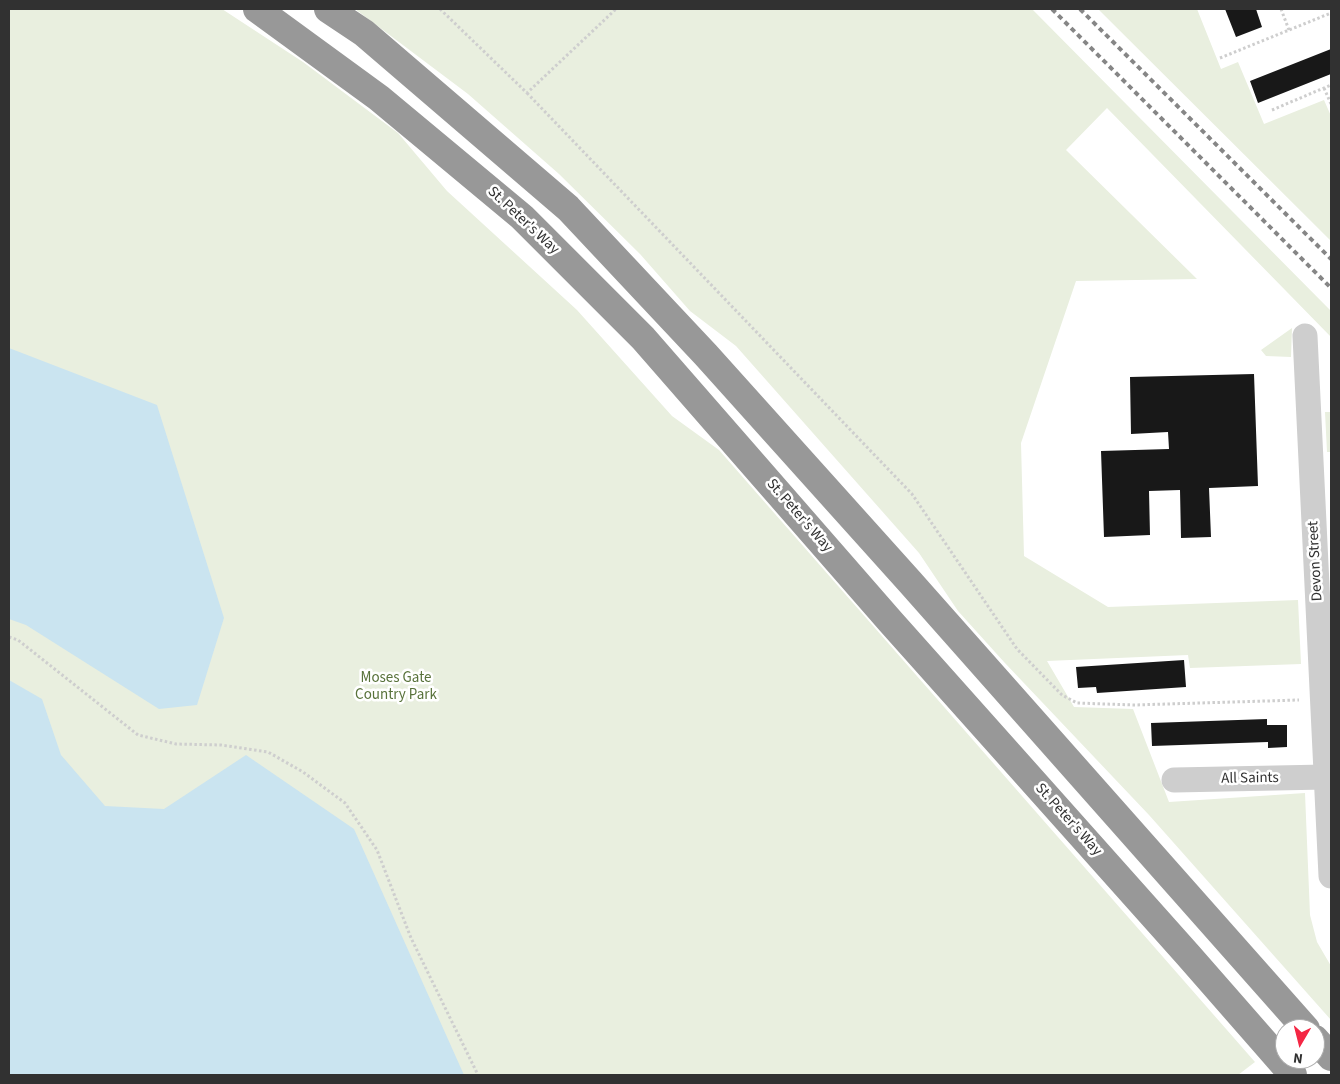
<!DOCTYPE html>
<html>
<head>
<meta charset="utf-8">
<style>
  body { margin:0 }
  #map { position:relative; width:1340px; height:1084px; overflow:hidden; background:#fff; font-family:"Source Sans 3",sans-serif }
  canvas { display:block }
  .frame { position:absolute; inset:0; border:10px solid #313131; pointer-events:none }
  .north { position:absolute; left:1275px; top:1019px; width:50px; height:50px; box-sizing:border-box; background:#fff; border:1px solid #adadad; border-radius:50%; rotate:188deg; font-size:14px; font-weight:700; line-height:20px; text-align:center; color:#313131 }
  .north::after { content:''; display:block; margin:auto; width:18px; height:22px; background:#f42744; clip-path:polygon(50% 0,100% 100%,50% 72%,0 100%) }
</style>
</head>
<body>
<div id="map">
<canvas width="1340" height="1084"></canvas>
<div class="frame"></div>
<div class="north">N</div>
</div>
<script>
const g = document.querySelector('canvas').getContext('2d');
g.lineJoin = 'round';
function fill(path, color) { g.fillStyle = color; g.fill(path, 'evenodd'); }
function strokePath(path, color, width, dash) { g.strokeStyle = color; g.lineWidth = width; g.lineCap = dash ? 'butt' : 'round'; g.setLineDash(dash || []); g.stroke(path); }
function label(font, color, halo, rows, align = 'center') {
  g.font = font + ' "Source Sans 3",sans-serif'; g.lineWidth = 5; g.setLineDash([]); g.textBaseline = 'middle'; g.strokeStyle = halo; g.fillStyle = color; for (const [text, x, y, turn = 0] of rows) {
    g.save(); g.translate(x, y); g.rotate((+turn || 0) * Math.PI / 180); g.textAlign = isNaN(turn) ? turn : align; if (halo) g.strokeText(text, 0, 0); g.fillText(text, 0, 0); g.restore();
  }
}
fill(new Path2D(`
  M9 9H222L303 62 398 133 447 191 577 310 672 416 719 450 1255 1062 1238 1075H9Z
  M355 9H1032L1331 311V337L1107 108 1066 150 1197 279 1076 281 1021 443 1024 556 1108 607 1298 600 1301 664 1190 668 1188 655 1047 661 1074 707 1133 709 1169 802 1305 793 1310 915 1317 942 1331 966V1020L1149 815 1004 662 958 611 919 553 736 346 690 311 640 254 559 174 468 94Z
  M1098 9H1197L1221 69 1238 62 1264 124 1324 100 1331 116V241Z
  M1292 328 1291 357 1266 356 1261 350Z
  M1325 412H1331V452H1327Z`), '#e9efdf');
fill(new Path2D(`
  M9 348 157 405 224 618 197 705 159 709 26 625 9 619Z
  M9 680 42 699 61 755 105 806 164 809 246 755 354 829 464 1075H9Z`), '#cae4f0');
fill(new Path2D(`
  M1225 9H1256L1262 27 1236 37Z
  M1331 49V74L1258 103 1250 81Z
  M1254 374 1258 486 1209 488 1211 537 1181 538 1180 490 1149 491 1150 535 1104 537 1101 451 1169 449 1168 432 1131 434 1130 377Z
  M1184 660 1186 687 1097 693 1096 687 1078 688 1076 667Z
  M1267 719V725H1287V747L1268 748V742L1152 746 1151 723Z`), '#181818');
strokePath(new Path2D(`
  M440 9 527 93 616 9
  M1281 9 1289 30
  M1220 58 1331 13
  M1324 88 1331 104
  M527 93 912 494 1017 649 1062 695 1077 703 1134 705 1299 700
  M1272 110 1331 85
  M9 637 18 640 138 735 176 744 221 745 268 752 303 772 345 803 377 850 411 938 478 1075`), '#cecece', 3, [2.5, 2.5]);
strokePath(new Path2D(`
  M1305 336 1331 876
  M1174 780 1326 777`), '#cecece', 25);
strokePath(new Path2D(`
  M257 9 379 98 522 217 643 338 890 621 1188 955 1293 1075
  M328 9 364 33 568 208 706 355 910 582 1306 1029
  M1315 1039 1331 1057`), '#989898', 28);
strokePath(new Path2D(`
  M1052 9 1331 288
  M1080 9 1331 259`), '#868686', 4, [5, 4]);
label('15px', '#313131', '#fff', [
  ["St. Peter's Way",523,221,43],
  ["St. Peter's Way",799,516,49],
  ["Devon Street",1316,561,-93],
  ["All Saints",1250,779,-1],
  ["St. Peter's Way",1068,820,48]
]);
label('15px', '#58723a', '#fff', [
  ["Moses Gate",396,679],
  ["Country Park",396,696]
]);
</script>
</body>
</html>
